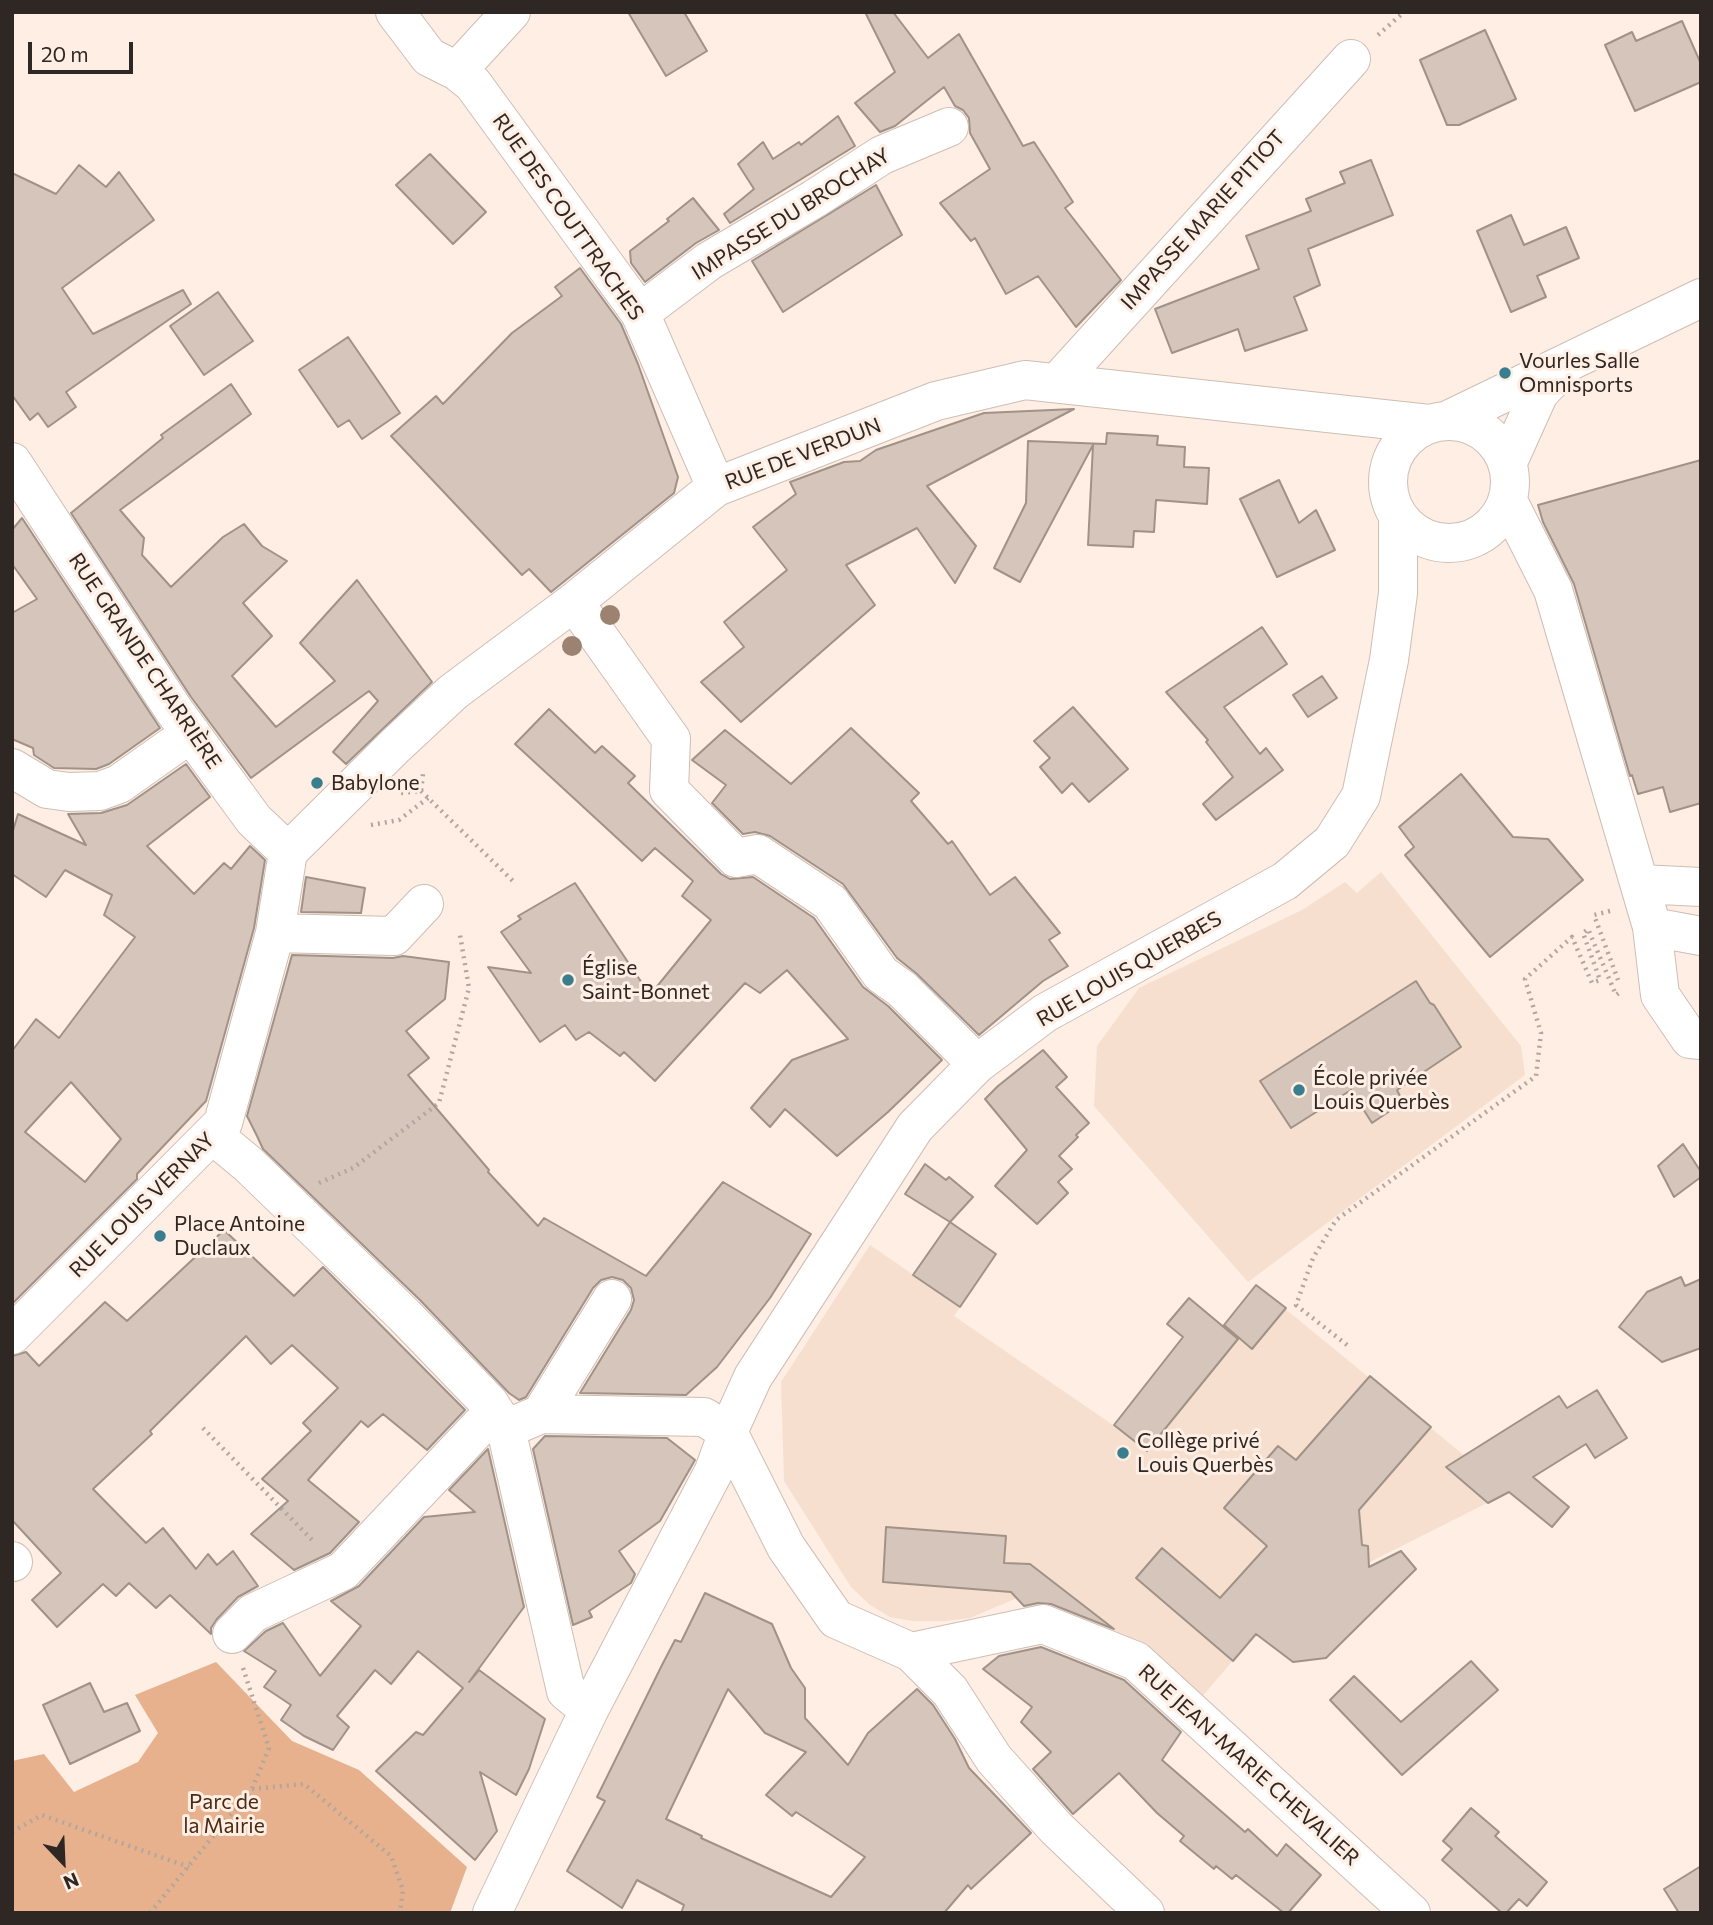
<!DOCTYPE html>
<html>
<head>
<meta charset="utf-8">
<style>
  body { margin:0 }
  #map { position:relative; width:1713px; height:1925px; overflow:hidden; background:#feeee3; font-family:Commissioner,sans-serif }
  canvas { display:block }
  .frame { position:absolute; inset:0; border:14px solid #2e2723; pointer-events:none }
  .north { position:absolute; left:28px; top:1827px; width:70px; height:70px; -webkit-text-stroke:5px #feeee3; paint-order:stroke; rotate:157deg; font-size:19px; font-weight:700; line-height:28px; text-align:center; color:#2e2723 }
  .north::after { content:''; display:block; margin:auto; width:24px; height:32px; background:#2e2723; clip-path:polygon(50% 0,100% 100%,50% 72%,0 100%) }
  .scale { position:absolute; left:28px; top:42px; width:105px; height:32px; box-sizing:border-box; border:4px solid #2e2723; border-top:0; padding-left:9px; font-size:21px; line-height:24px; white-space:nowrap; color:#2e2723; -webkit-text-stroke:5px #feeee3; paint-order:stroke }
</style>
</head>
<body>
<div id="map">
<canvas width="1713" height="1925"></canvas>
<div class="frame"></div>
<div class="north">N</div>
<div class="scale">20 m</div>
</div>
<script>
const g = document.querySelector('canvas').getContext('2d');
g.lineJoin = 'round';
function fill(path, color) { g.fillStyle = color; g.fill(path, 'evenodd'); }
function strokePath(path, color, width, dash) { g.strokeStyle = color; g.lineWidth = width; g.lineCap = dash ? 'butt' : 'round'; g.setLineDash(dash || []); g.stroke(path); }
function label(font, color, halo, rows, align = 'center') {
  g.font = font + ' Commissioner,sans-serif'; g.lineWidth = 6; g.setLineDash([]); g.textBaseline = 'middle'; g.strokeStyle = halo; g.fillStyle = color; for (const [text, x, y, turn = 0] of rows) {
    g.save(); g.translate(x, y); g.rotate((+turn || 0) * Math.PI / 180); g.textAlign = isNaN(turn) ? turn : align; if (halo) g.strokeText(text, 0, 0); g.fillText(text, 0, 0); g.restore();
  }
}
fill(new Path2D(`
  M1381 872 1521 1046 1525 1075 1248 1282 1094 1106 1097 1046 1139 988 1302 910 1345 882 1357 893Z
  M870 1245 960 1307 954 1316 1113 1425 1205 1311 1223 1325 1256 1285 1509 1492 1368 1563 1350 1581 1272 1647 1253 1632 1235 1658 1200 1699 1035 1616 1017 1598 970 1618 945 1621H912L890 1617 870 1605 851 1587 784 1481 781 1382Z`), '#f7dfcf');
fill(new Path2D(`
  M216 1662 292 1741 359 1770 467 1867 450 1913H12V1761L44 1754 74 1792 138 1762 158 1733 135 1695Z`), '#e6b18c');
const building = new Path2D(`
  M628 12H684L707 51 666 76Z
  M865 12H893L928 58 959 34 1023 146 1034 142 1073 202 1065 208 1121 280 1076 327 1038 276 1006 294 975 238 971 241 940 203 990 169 970 133 969 118 963 110 955 106 944 87 895 126 880 132 855 103 895 72Z
  M1682 21 1701 64V82L1635 111 1605 45 1632 32 1636 41Z
  M1485 30 1516 99 1459 125H1447L1420 60Z
  M838 116 855 146 730 223 724 214 754 189 738 164 763 142 773 159 799 142 801 145Z
  M430 154 486 212 453 244 396 185Z
  M1371 160 1393 215 1308 249 1320 285 1294 297 1307 330 1245 351 1238 329 1172 353 1155 309 1259 269 1246 236 1311 211 1306 199 1345 183 1340 172Z
  M79 165 106 187 119 172 154 220 62 288 93 334 183 290 191 304 66 392 76 407 48 427 38 413 30 420 12 395V173L56 194Z
  M876 185 902 235 783 312 752 261Z
  M693 198 719 230 696 243 645 282 631 263 630 251 669 221 667 219Z
  M1511 215 1524 245 1566 227 1579 258 1537 276 1546 297 1511 312 1477 231Z
  M580 268 621 324 638 364 678 477 674 493 551 592 529 569 522 575 391 436 436 396 443 404 512 333 562 296 555 287Z
  M218 292 253 341 204 375 170 326Z
  M348 337 400 413 362 439 349 420 338 427 299 370Z
  M231 384 251 414 120 510 144 538 142 555 171 587 223 537 244 524 262 546 287 561 243 603 272 636 232 676 276 727 335 681 300 643 357 580 432 682 346 764 333 752 378 701 369 691 251 778 191 697 71 513 163 438 161 435Z
  M1074 409 927 486 976 546 955 583 917 528 846 565 875 605 741 722 701 682 744 647 724 622 787 570 753 527 796 494 790 482 844 462 860 461 876 450 984 413Z
  M1107 433 1158 436 1157 445 1185 447 1184 467 1209 468 1207 504 1156 500 1154 532 1134 531 1133 547 1088 545 1093 445 1020 582 994 568 1026 503 1028 441 1106 444Z
  M1701 460V803L1670 812 1663 787 1638 794 1632 775 1630 776 1574 584 1543 522 1538 505Z
  M1279 480 1299 523 1316 510 1335 550 1277 577 1240 499Z
  M22 518 160 728 109 764 96 769 54 768 34 755 33 748 12 739V613L37 599 12 564V530Z
  M1262 627 1287 664 1224 707 1260 754 1266 748 1283 770 1216 820 1203 804 1233 777 1206 742 1208 740 1166 692Z
  M1322 676 1337 698 1308 717 1293 695Z
  M1073 707 1128 769 1089 802 1072 783 1062 793 1040 767 1050 758 1034 741Z
  M549 709 595 753 602 746 635 776 628 783 721 874 730 879 753 877 814 918 863 987 888 1006 942 1060 888 1112 837 1156 785 1109 770 1127 751 1108 792 1060 848 1039 787 970 760 993 745 983 655 1081 624 1052 620 1056 589 1032 576 1040 565 1025 540 1042 488 967 531 973 501 932 521 919 518 916 575 883 650 995 711 920 682 896 693 881 655 848 642 861 515 744Z
  M851 728 919 793 911 801 948 844 952 841 990 895 1015 877 1060 933 1049 940 1068 966 1043 981 979 1035 917 974 897 958 843 884 770 836 755 832 743 834 712 803 726 785 692 760 725 730 791 784Z
  M186 764 210 797 147 846 194 894 224 863 231 869 250 846 265 860 254 928 206 1101 137 1174V1179L12 1304V1051L36 1019 59 1038 135 937 104 915 112 895 65 870 46 897 12 874V834L18 814 86 845 68 814 101 813 127 805ZM71 1082 121 1139 85 1182 25 1132Z
  M1461 774 1513 837 1548 839 1583 880 1490 957 1405 855 1414 847 1399 827Z
  M306 877 365 888 361 913 301 912Z
  M292 955 393 958 403 956 449 962 445 999 406 1031 429 1058 408 1075 489 1170 488 1172 538 1226 544 1218 646 1276 723 1182 811 1234 770 1298 717 1367 686 1395 580 1393 631 1310 634 1300 631 1288 623 1280 612 1277 601 1280 593 1288 526 1397 519 1400 509 1393 420 1300 263 1149 257 1136 247 1116Z
  M1416 981 1430 1003 1434 1005 1461 1047 1397 1090 1403 1102 1372 1123 1351 1090 1291 1128 1260 1081Z
  M1043 1050 1067 1077 1056 1087 1089 1123 1076 1135 1078 1137 1059 1156 1072 1169 1058 1182 1068 1193 1037 1224 995 1186 1027 1150 985 1099 998 1086Z
  M1683 1144 1701 1172V1177L1674 1197 1658 1166Z
  M925 1164 946 1180 949 1177 973 1197 950 1222 905 1194Z
  M950 1222 996 1254 960 1307 913 1275Z
  M224 1230 294 1296 323 1267 465 1410 427 1450 383 1414 368 1427 361 1421 308 1480 359 1522 330 1553 294 1570 251 1534 288 1501 262 1479 311 1431 303 1423 338 1388 292 1345 271 1364 246 1336 150 1431 152 1434 93 1489 146 1543 163 1528 196 1569 208 1554 217 1565 233 1551 258 1586 238 1597 217 1619 211 1628V1634L170 1595 156 1608 129 1583 116 1596 103 1584 57 1627 32 1600 61 1573 12 1520V1356L26 1352 39 1366 105 1302 127 1321Z
  M1681 1277 1685 1286 1701 1279V1348L1662 1362 1619 1327 1647 1292Z
  M1256 1285 1286 1308 1252 1349 1224 1325Z
  M1189 1298 1238 1339 1147 1451 1114 1425 1183 1337 1167 1324Z
  M1370 1376 1431 1427 1359 1510 1362 1545 1368 1546 1369 1567 1401 1551 1416 1569 1326 1658 1293 1662 1256 1634 1233 1661 1136 1578 1162 1548 1220 1598 1267 1546 1224 1508 1278 1446 1296 1460Z
  M1597 1390 1627 1438 1595 1458 1586 1444 1533 1477 1569 1507 1552 1527 1509 1492 1488 1503 1446 1467 1559 1396 1567 1408Z
  M545 1436 667 1438 695 1460 660 1521 619 1551 635 1574 631 1583 589 1611 592 1617 573 1625 533 1449Z
  M488 1449 524 1607 469 1682 479 1670 545 1719 529 1769 516 1795 480 1772 497 1831 475 1860 376 1771 416 1732 423 1735 463 1688 418 1651 391 1684 375 1670 337 1716 349 1727 333 1750 304 1736 281 1720 291 1705 264 1687 276 1671 244 1651 266 1631 283 1623 320 1676 361 1626 331 1601 359 1586 424 1517 475 1512 449 1490Z
  M886 1527 1006 1536 1004 1563 1030 1564 1114 1629 1051 1604 1038 1603 1024 1606 1011 1592 883 1582Z
  M705 1593 772 1624 791 1668 805 1688V1718L848 1765 868 1733 917 1689 933 1705 955 1739 969 1768 1031 1833 971 1889 968 1885 944 1913H681L684 1905 637 1880 622 1908 567 1871 605 1801 597 1797 662 1665 675 1640 681 1642ZM728 1689 765 1733 806 1752 766 1795 792 1816 796 1812 865 1857 831 1897 701 1838 702 1836 666 1819Z
  M1041 1647 1124 1680 1181 1732 1162 1760 1245 1832 1248 1829 1277 1856 1286 1844 1321 1875 1288 1913H1284L1236 1875 1232 1879 1216 1866 1214 1869 1180 1841 1184 1836 1157 1813 1119 1773 1073 1814 1072 1813 1033 1769 1051 1752 1021 1722 1032 1707 983 1669 999 1656Z
  M1471 1661 1498 1690 1402 1775 1330 1700 1354 1676 1401 1722Z
  M90 1683 104 1712 127 1703 140 1731 70 1764 43 1705Z
  M1471 1808 1499 1832 1495 1836 1547 1882 1527 1906 1519 1899 1506 1913H1502L1442 1860 1452 1849 1443 1841Z
  M1701 1866V1913H1679L1664 1889Z`);
fill(building, '#d5c5ba');
strokePath(building, '#a19288', 2);
const minor = new Path2D(`
  M395 12 429 57 457 71 473 84 640 313 716 487
  M457 71 511 12
  M640 313 709 261 814 199 882 155 949 127
  M1057 383 1351 59
  M1448 420 1701 298
  M1388 482a61 61 0 1 1 122 0a61 61 0 1 1-122 0Z
  M12 462 173 709 254 820 288 852
  M1508 462 1539 393 1564 367
  M1508 501 1553 590 1652 927 1660 995 1690 1039 1701 1040
  M574 602 671 739 669 790 736 858 758 854 830 902 881 974 902 989 977 1064
  M12 768 47 789 69 792 100 791 119 784 191 733
  M288 852 395 746 453 692 574 602 716 487 936 401 1025 380 1429 424
  M1640 884 1701 887
  M1652 927 1701 936
  M275 933 394 936 424 904
  M213 1135 248 1164 405 1316 489 1403 506 1429 566 1691 589 1710
  M12 1335 223 1123 275 933 288 852
  M541 1414 612 1299
  M506 1429 541 1414 704 1417 728 1432 786 1547 836 1619 911 1652 950 1691 994 1759 1056 1828 1145 1913
  M12 1561 13 1562
  M232 1634 253 1613 343 1571 480 1426 496 1414
  M911 1652 1043 1624 1136 1661 1411 1913
  M492 1913 589 1710 714 1471 728 1432 753 1377 915 1127 977 1064 1045 1013 1285 881 1332 842 1361 796 1389 660 1398 593V516`);
strokePath(minor, '#cebeb4', 40);
strokePath(new Path2D(`
  M1378 35 1404 12
  M421 791 516 884
  M401 793 421 791 423 774 420 772
  M371 825 399 820 428 798
  M1610 911 1594 915 1618 980
  M319 1183 353 1168 439 1103 469 988 460 935
  M1347 1345 1296 1305 1313 1258 1336 1220 1536 1076 1541 1033 1525 979 1572 937 1592 983 1600 980 1583 933 1588 929 1616 995 1622 991
  M203 1428 315 1543
  M252 1789 304 1784 391 1856 403 1890 400 1913
  M12 1832 42 1815 189 1867
  M150 1913 252 1789 269 1748 243 1668`), '#b3a69d', 4.5, [2, 5]);
strokePath(minor, '#fff', 38);
g.fillStyle = '#9c8270';
for (const [x, y] of [
  [610,615],
  [572,646]
]) { g.beginPath(); g.arc(x, y, 10, 0, 2 * Math.PI); g.fill(); }
for (const [x, y, r, color] of [
  [1505,373,7,"#3a7d8e"],
  [317,783,7,"#3a7d8e"],
  [568,980,7,"#3a7d8e"],
  [1299,1090,7,"#3a7d8e"],
  [160,1236,7,"#3a7d8e"],
  [1123,1453,7,"#3a7d8e"]
]) { const dot = new Path2D(); dot.arc(x, y, r, 0, 2 * Math.PI); g.fillStyle = color; g.fill(dot); strokePath(dot, '#feeee3', 2.5); }
label('21px', '#2e2723', '#feeee3', [
  ["IMPASSE DU BROCHAY",791,214,-32],
  ["RUE DES COUTTRACHES",568,217,55],
  ["IMPASSE MARIE PITIOT",1203,220,-48],
  ["RUE DE VERDUN",803,454,-21],
  ["RUE GRANDE CHARRIÈRE",145,661,56],
  ["RUE LOUIS QUERBES",1129,969,-30],
  ["RUE LOUIS VERNAY",142,1205,-45],
  ["RUE JEAN-MARIE CHEVALIER",1249,1765,42]
]);
label('21px', '#2e2723', '#feeee3', [
  ["Vourles Salle",1519,361],
  ["Omnisports",1519,385],
  ["Babylone",331,783],
  ["Église",582,968],
  ["Saint-Bonnet",582,992],
  ["École privée",1313,1078],
  ["Louis Querbès",1313,1102],
  ["Place Antoine",174,1224],
  ["Duclaux",174,1248],
  ["Collège privé",1137,1441],
  ["Louis Querbès",1137,1465]
], 'left');
label('21px', '#4b2a12', '#feeee3', [
  ["Parc de",224,1802],
  ["la Mairie",224,1826]
]);
</script>
</body>
</html>
